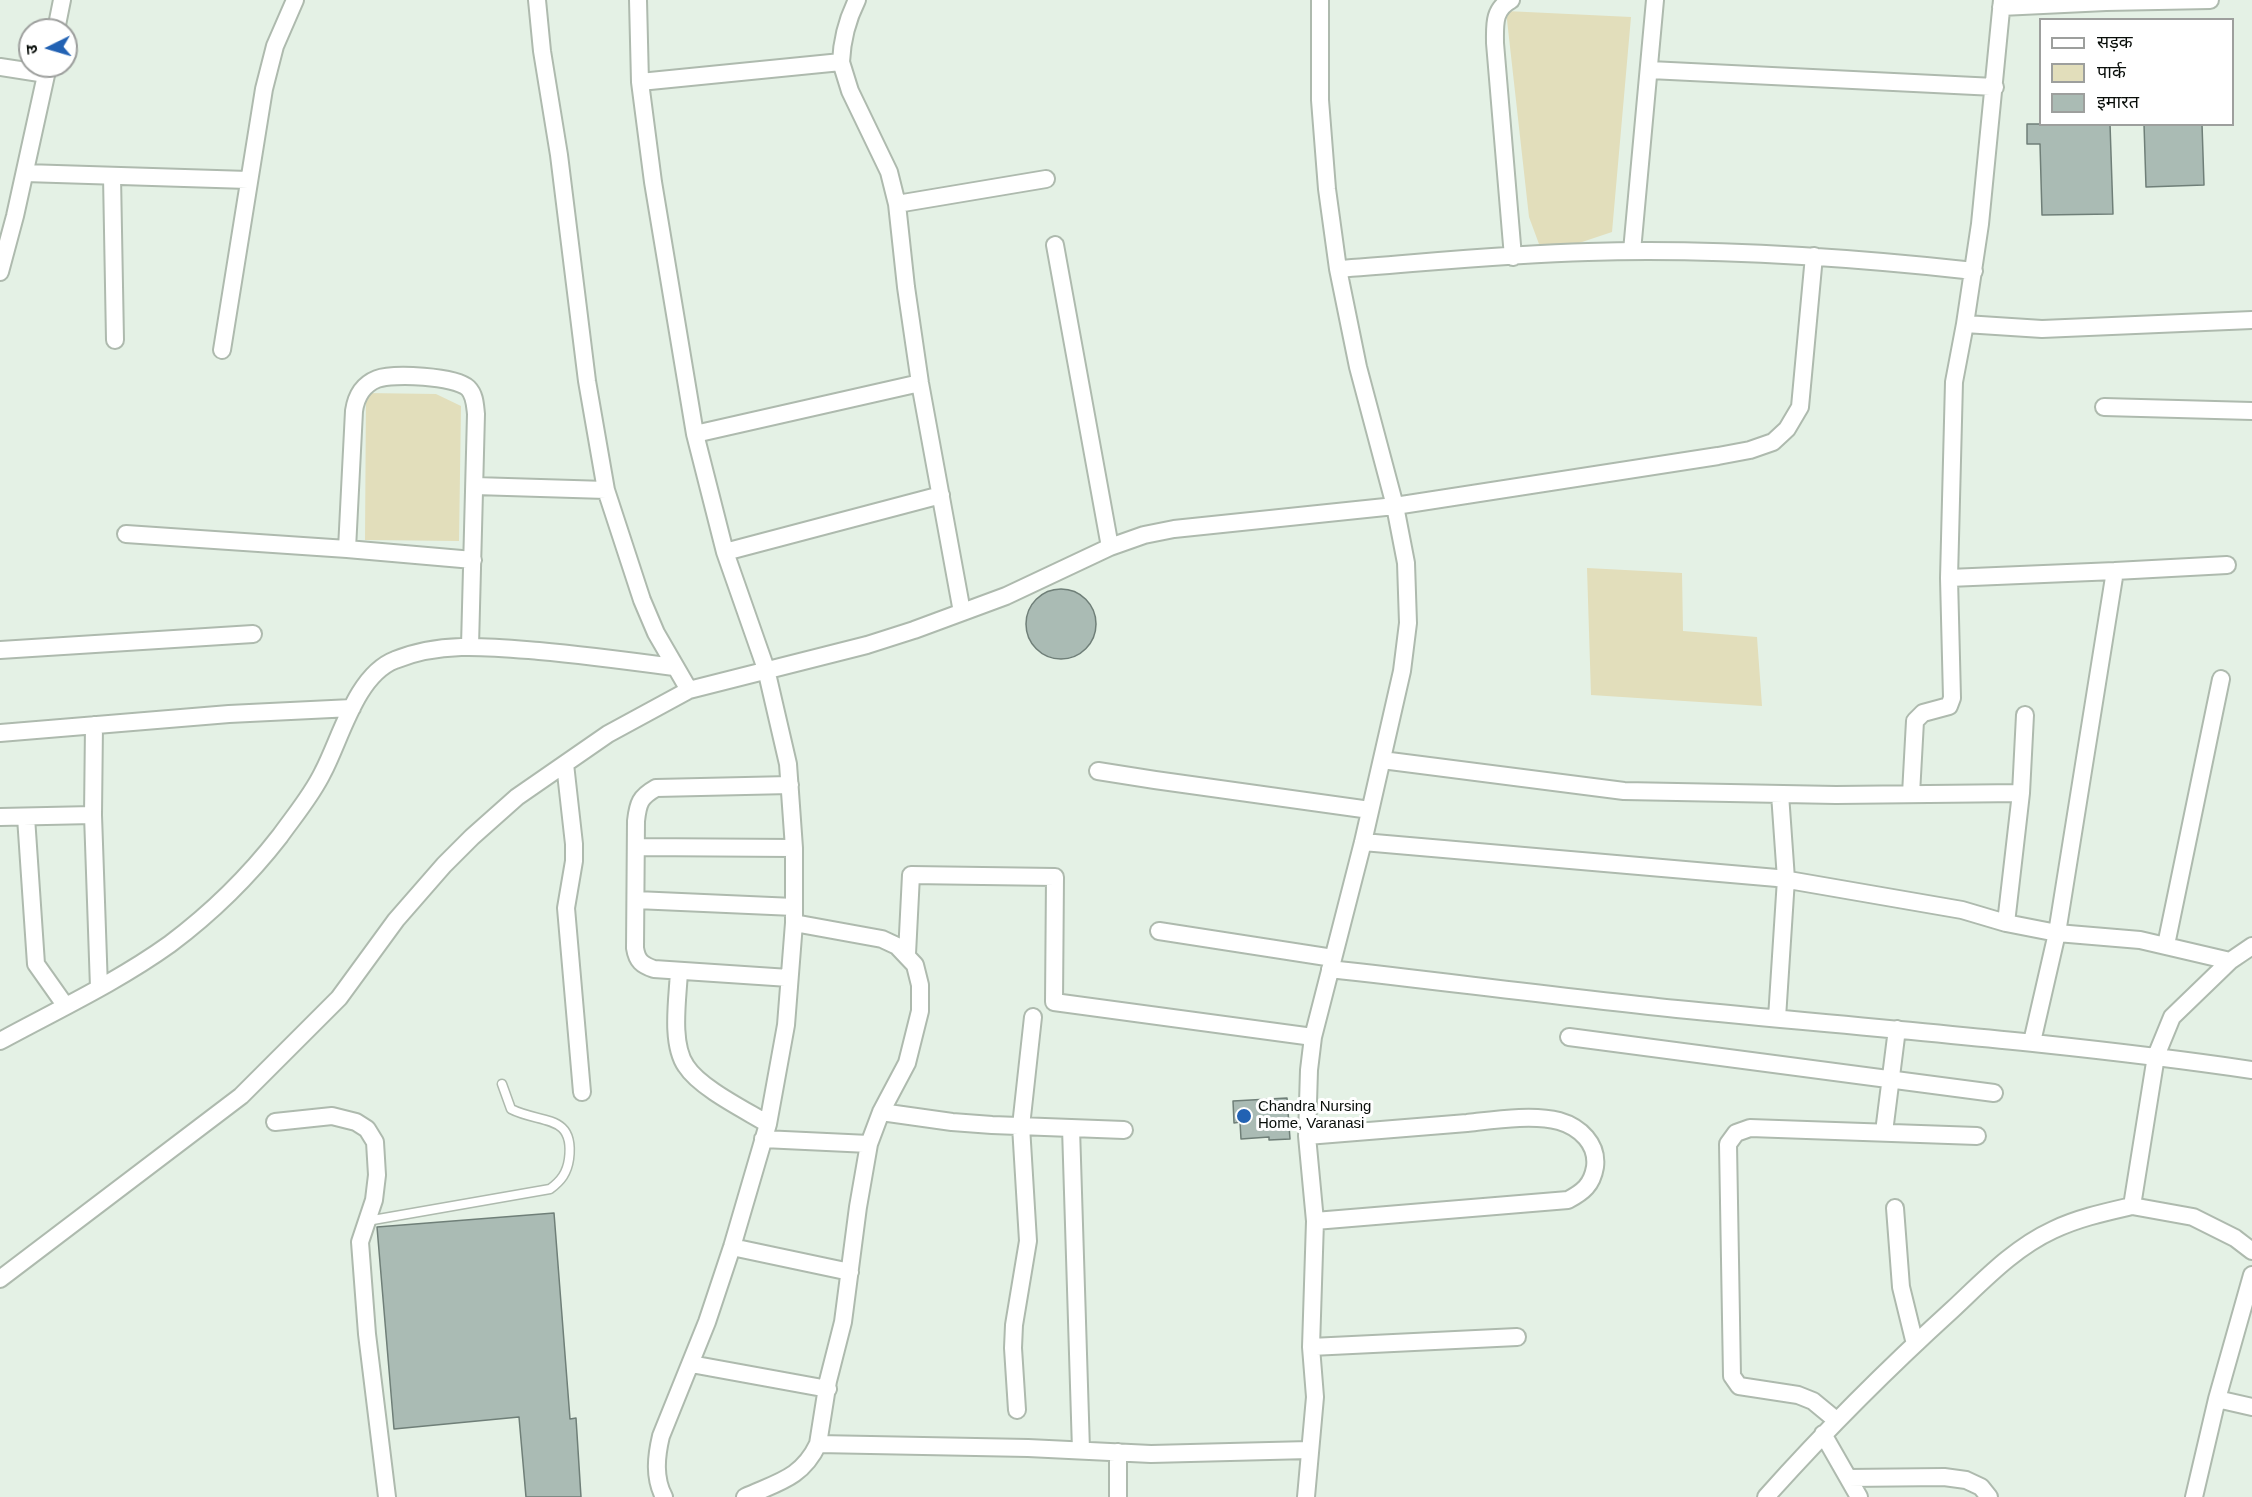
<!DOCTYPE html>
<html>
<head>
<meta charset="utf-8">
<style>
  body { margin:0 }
  #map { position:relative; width:2252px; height:1497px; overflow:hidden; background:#e4f1e5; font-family:Helvetica,"Noto Sans Devanagari",sans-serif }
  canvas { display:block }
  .legend { position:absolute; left:2039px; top:18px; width:195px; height:108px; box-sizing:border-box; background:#fff; border:2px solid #9d9f9d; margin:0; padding:8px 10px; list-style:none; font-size:18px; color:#090e0a }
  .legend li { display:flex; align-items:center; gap:12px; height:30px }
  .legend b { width:30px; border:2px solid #9d9f9d }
  .north { position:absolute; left:18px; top:18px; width:60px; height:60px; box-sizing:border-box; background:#fff; border:2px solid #9d9f9d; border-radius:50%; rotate:265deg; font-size:16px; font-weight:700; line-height:24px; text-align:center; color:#090e0a }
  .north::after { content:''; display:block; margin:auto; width:21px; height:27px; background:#2262b3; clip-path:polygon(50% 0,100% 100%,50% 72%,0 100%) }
</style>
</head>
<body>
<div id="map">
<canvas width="2252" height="1497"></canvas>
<ul class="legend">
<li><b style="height:8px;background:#fff"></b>सड़क</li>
<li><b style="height:16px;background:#e2debb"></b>पार्क</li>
<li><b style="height:16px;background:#aabbb4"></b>इमारत</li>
</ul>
<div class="north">उ</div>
</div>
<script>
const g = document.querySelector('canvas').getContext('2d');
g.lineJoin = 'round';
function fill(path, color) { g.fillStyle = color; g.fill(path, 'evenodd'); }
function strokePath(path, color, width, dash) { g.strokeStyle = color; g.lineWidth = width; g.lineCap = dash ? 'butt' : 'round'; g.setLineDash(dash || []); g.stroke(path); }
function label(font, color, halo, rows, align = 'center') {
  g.font = font + ' Helvetica,sans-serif'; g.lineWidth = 6; g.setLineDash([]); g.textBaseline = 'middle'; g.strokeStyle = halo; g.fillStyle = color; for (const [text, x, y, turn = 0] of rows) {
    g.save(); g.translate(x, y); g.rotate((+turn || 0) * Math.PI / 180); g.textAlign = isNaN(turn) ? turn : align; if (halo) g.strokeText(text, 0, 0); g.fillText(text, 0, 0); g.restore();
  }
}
fill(new Path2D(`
  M1506 11 1631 17 1612 232 1573 245 1539 244 1529 217Z
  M366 393 436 394 461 406 459 541 365 540Z
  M1587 568 1682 573 1683 631 1757 637 1762 706 1591 695Z`), '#e2debb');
const building = new Path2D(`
  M2027 124H2110L2113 214 2042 215 2040 144H2027Z
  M2144 124H2202L2204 185 2146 187Z
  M1026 624a35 35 0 1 1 70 0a35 35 0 1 1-70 0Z
  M1287 1098 1290 1139 1269 1140V1137L1241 1139 1240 1122 1234 1123 1233 1101Z
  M554 1213 570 1419 576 1418 581 1497H526L519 1417 394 1429 377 1227Z`);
fill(building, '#aabbb4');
strokePath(building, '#6f7f78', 1.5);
const service = new Path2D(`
  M367 1221 550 1189C561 1181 567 1173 569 1159 575 1113 540 1124 511 1109L502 1084`);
const minor = new Path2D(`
  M537 0 542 51 559 155 587 381 606 490 642 600 656 633 689 690
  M638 0 640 82 653 182 695 434 725 552 766 669 788 764 794 848V923L786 1025 768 1124 732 1247 707 1322 661 1436C656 1457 654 1478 664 1497
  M1511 0C1493 9 1495 26 1495 43L1513 257
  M2002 0 1980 224 1965 324 2042 329 2252 320
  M2001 7 2106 2 2210 0
  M56 30 62 0
  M841 62C842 39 847 20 857 0
  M0 67 46 74
  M1650 70 1995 87
  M640 82 841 62 850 91 889 172 897 204 906 287 920 383 962 612
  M25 173 248 180
  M112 176 115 340
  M897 204 1046 179
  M1055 245 1110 547
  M1632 251 1655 0
  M1338 269C1421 263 1505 254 1588 252 1717 248 1846 257 1974 271
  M0 272 15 216 48 66
  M1965 324 1954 382 1949 578 2115 571 2057 933 2032 1042
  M222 350 264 89 275 46 295 0
  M2104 407 2252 411
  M695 434 920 383
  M475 486 606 490
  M126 534 347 549 354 411C356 397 362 385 377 379 393 373 455 376 468 388 475 395 475 405 476 414L470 646
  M347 549 473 560
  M725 552 941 495
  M2115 571 2227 565
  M0 650 253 634
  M94 725 93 815 99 988
  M0 733 229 714 352 708
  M1382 760 1624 791 1836 795 2021 793 2006 923
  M565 764 574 844V861L566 908 582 1092
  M1098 771 1155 780 1370 810
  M2021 793 2025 715
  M1911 794 1915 721 1923 713 1949 706 1952 698 1949 578
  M0 817 93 815
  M26 817 36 964 65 1005
  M1363 842 1777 878 1962 910 2006 923 2057 933 2140 940 2230 961
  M636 847 794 848
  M636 900 794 907
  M794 923 882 939 897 946 915 965 920 985V1011L907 1063 881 1112 869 1144 858 1207 843 1322 828 1381 818 1444
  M1159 931 1333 958
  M2166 945 2221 679
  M2252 946 2230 961 2172 1017 2156 1056 2132 1206 2193 1217 2235 1238 2252 1251
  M907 954 911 875 1055 877 1054 1002 1313 1037
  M1330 969C1446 982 1562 997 1677 1009 1869 1028 2061 1042 2252 1070
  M679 971C678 997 670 1043 686 1066 700 1088 745 1110 768 1124
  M789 978 654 969C642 965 637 961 635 948L636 821C638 803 640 797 656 788L790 785
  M1777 1018 1786 879 1780 794
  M1569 1037 1994 1093
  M0 1041C57 1010 117 982 170 944 210 914 249 876 280 836 295 815 312 795 323 772 341 738 356 675 395 660 441 641 491 647 539 651 584 655 629 661 674 667
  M881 1112 952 1122 992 1125 1124 1130
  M275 1122 332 1116 356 1122 367 1129 375 1142 377 1175 374 1200 360 1242 367 1334 387 1497
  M1071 1128 1081 1450
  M1884 1132 1897 1029
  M1307 1136C1361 1132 1414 1127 1467 1123 1494 1120 1533 1114 1559 1121 1580 1127 1598 1144 1595 1167 1592 1185 1583 1192 1568 1200L1315 1221
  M763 1139 869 1144
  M1895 1208 1901 1287 1915 1344
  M732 1247 850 1272
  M0 1279 241 1096 339 998 396 920 444 865 472 837 517 797 608 734 689 690 867 645 914 630 1006 596 1110 547 1144 535 1174 529 1395 506 1718 456 1750 450 1773 442 1787 429 1800 407 1814 256
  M1311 1347 1517 1337
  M691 1364 828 1389
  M2217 1399 2252 1407
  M1017 1410 1013 1348 1014 1325 1028 1241 1021 1126 1033 1017
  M1836 1420 1813 1401 1798 1395 1739 1386 1732 1376 1728 1144 1736 1133 1750 1128 1977 1136
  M1823 1434 1859 1497
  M1118 1452V1497
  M1848 1478 1944 1477 1966 1480 1981 1487 1989 1497
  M745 1497C778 1482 802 1478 818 1444L1028 1448 1151 1454 1309 1450
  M1306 1497 1315 1397 1311 1347 1315 1221 1307 1136 1309 1070 1313 1037 1363 842 1402 671 1408 623 1406 563 1395 506 1358 367 1338 269 1327 189 1320 100V0
  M1766 1497C1825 1431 1887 1369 1953 1309 1984 1280 2014 1248 2053 1230 2078 1218 2106 1212 2132 1206
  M2194 1497 2217 1399 2252 1275`);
strokePath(service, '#aebaae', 11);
strokePath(minor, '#aebaae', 20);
strokePath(service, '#fff', 8);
strokePath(minor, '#fff', 16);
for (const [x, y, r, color] of [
  [1244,1116,8,"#2262b3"]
]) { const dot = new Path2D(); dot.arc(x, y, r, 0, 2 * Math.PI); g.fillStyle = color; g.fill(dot); strokePath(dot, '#fff', 2); }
label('15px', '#090e0a', '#fff', [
  ["Chandra Nursing",1258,1107],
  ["Home, Varanasi",1258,1124]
], 'left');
</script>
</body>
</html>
